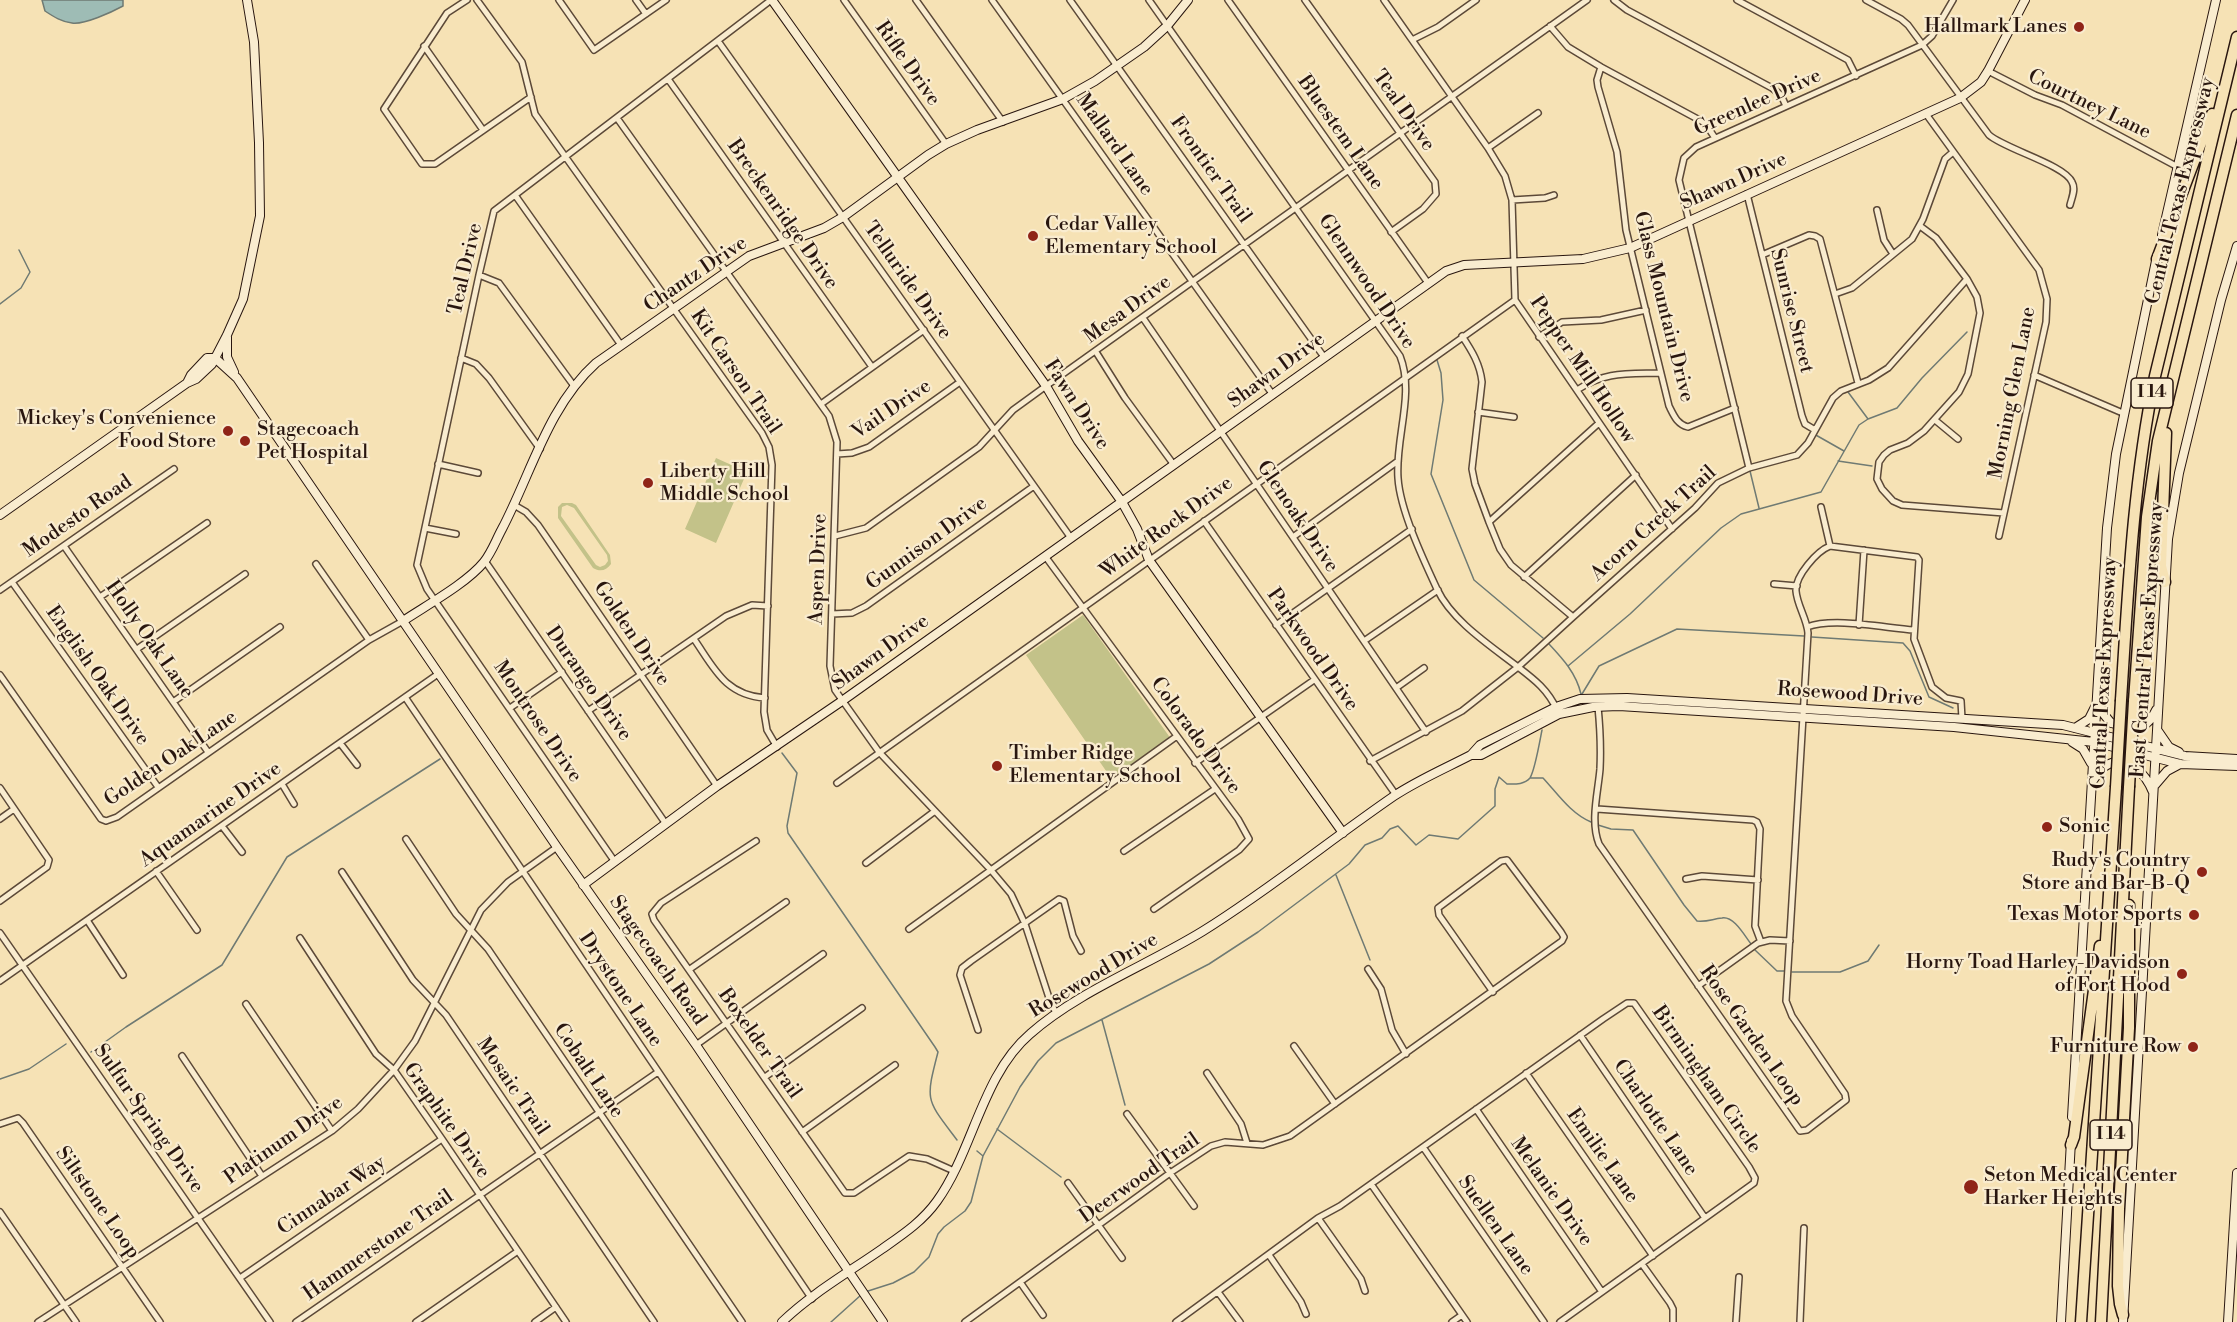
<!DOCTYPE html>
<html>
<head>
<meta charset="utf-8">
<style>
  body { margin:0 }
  canvas { display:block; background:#f6e2b5 }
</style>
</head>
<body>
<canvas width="2237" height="1322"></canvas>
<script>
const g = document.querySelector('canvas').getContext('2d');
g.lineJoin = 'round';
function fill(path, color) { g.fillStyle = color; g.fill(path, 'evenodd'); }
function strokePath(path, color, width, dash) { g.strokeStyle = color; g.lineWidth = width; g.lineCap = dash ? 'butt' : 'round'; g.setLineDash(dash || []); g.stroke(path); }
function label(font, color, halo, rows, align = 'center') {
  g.font = font + ' "Libre Bodoni",serif'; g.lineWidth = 4.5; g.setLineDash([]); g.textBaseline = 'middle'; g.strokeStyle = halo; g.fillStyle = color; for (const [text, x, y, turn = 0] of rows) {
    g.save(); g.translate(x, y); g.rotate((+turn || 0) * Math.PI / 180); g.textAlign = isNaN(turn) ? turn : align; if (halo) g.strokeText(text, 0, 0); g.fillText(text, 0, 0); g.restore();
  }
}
fill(new Path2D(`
  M716 458 747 472 716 543 685 529Z
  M562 503H572L576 505 610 555 611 564C606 571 600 572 593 568L558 518V507ZM567 505 574 508 607 555 608 561 605 565 600 567 596 565 561 516 562 507Z
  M1083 615 1171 739 1113 781 1026 655Z`), '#c3c289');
const water = new Path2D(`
  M42 0H123V6C112 12 84 25 72 23 62 22 54 17 45 11Z`);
fill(water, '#9ebcb5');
strokePath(water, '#6f7a73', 1.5);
strokePath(new Path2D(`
  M0 304 21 288 30 272 19 250
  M1437 360 1441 373 1443 400 1431 474 1474 580 1543 638
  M1868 419 1897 408 1922 378 1967 332
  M1814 434 1844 451
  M1838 461 1872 466
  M1750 471 1759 508
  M1812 637 1903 643 1910 651 1929 697 1953 708
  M1549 644C1563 659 1576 673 1581 694
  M1568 666 1630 614 1721 528 1741 514 1821 492 1859 425 1868 419 1848 392
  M1582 694 1599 666 1677 629 1804 636
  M782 753 797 773 787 826 788 833 935 1047 938 1052C925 1102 926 1099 957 1140
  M1530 778H1543C1557 793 1571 814 1591 822
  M1598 825 1611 829 1633 830 1684 905 1697 921C1708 922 1712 919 1722 918 1734 916 1744 935 1751 944
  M1336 875 1370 960
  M1755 950 1777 971H1784
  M1792 972H1840L1868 961 1879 945
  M1102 1020 1125 1105
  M91 1052 126 1027 222 965 287 857 440 759
  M0 1079 29 1069 66 1044
  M997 1129 1061 1177
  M977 1151 983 1156
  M865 1292 893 1283 914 1272 929 1257 938 1234 944 1227 965 1211 971 1202 983 1156 1020 1087 1038 1061 1056 1043 1209 964 1258 932 1349 864 1365 845 1382 838 1390 829 1398 826 1416 845 1429 835 1458 839 1495 806V789L1499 777 1507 784C1514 784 1524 785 1530 778 1535 770 1540 740 1542 730
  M831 1322 861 1295`), '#6f7a73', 1.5);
const street = new Path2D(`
  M467 0 447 13 384 109 422 164H435L531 97
  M477 0 522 62 535 114 762 433 769 447 772 465 764 712 767 730 777 747
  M559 0 594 50 666 0
  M636 0 646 14
  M844 0 946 144
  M916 0 1003 122
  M992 0 1273 395
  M1070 0 1324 357
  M1149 0 1400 356C1415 394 1395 438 1398 478 1400 510 1423 559 1437 589 1452 621 1491 646 1518 667 1535 680 1548 690 1557 710
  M1228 0 1428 283
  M1305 0 1435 182 1436 194 1423 209 1391 232
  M1384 0 1488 148 1505 176 1512 200 1515 300 1672 529
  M1614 0 1627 10 1772 88 1781 95 1786 106
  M1737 0 1848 60 1856 76
  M1866 0 1901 19 1908 25 1989 135C2005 149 2065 165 2072 182 2076 189 2072 197 2070 205
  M1550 26 1568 47 1601 67 1705 123 1715 138
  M1412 40 1438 27 1476 0
  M718 41 1071 538
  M424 46 483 130
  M1601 67 1597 80 1598 87 1617 152 1626 230 1669 406C1674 416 1677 424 1688 427L1735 408
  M1988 71 2035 95 2062 105 2176 166
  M668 79 872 367
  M1926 114 2039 270 2047 299 2046 322 1999 536
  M617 118 829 416 837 442 830 666 835 690 879 752 990 869 1011 894 1025 924 1051 1004 1057 1014
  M1488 148 1538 113
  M1747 194 1802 416 1805 424 1815 430
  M515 195 621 345
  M1512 200 1545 198 1554 195
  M1877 210 1884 240 1893 254
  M1920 226 1936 238 1967 279 1977 297 1980 313 1968 374 1959 392 1924 431 1908 443 1890 450 1884 455 1879 462 1877 479 1882 489 1893 501 1902 505 2004 513
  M1762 255 1809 235 1815 236 1820 239 1858 383
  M479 275 499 283 574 386
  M1835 294 1852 288 1912 239 1923 219 1945 159 1953 152
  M1143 318 1426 732
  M1462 336C1472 351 1480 364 1482 382L1472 469 1475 484 1489 522 1500 549 1511 565 1573 617
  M1539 337 1562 322 1601 320 1646 310
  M1096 352 1125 398 1174 465
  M461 358 476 364 489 378 540 449
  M2034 375 2125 414
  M1577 390C1605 371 1628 374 1661 373
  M821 404 924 330
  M1478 412 1514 417
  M1935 420 1958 439
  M837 454 852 453 869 447 960 382
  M438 464 478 473
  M1749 468 1679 180 1684 158 1696 147 1922 45 1932 36 1953 0
  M514 505 526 512 538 525 717 786
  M1821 507 1830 546
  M1204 521 1396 795
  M1489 522 1599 423
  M425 528 456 534
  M835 536 866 528 979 447 1013 410 1046 386 1587 0
  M1293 537 1398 461
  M64 546 208 752
  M1045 556 1238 819 1249 839 1239 850 1154 909
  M485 561 666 824
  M316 564 369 640
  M1524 577 1636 475
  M12 582 158 787
  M1774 584 1797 586
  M0 590 174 469
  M100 597 207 523
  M832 614 852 613 866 606 1034 486
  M1276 625 1412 529
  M1859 625 1864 550
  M1807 627C1834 617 1885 628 1914 630
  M694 639C714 668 725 695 765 698
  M1364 641 1438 590
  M137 649 245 574
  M0 675 101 819 106 821 117 817 369 640 403 621
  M1396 688 1424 668
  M405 697 812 1299
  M173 702 280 627
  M1598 707C1600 727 1601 748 1600 769 1598 793 1590 821 1599 844L1800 1131 1807 1130 1846 1100 1845 1094 1792 1016 1786 1001 1808 633C1807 619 1797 605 1796 591 1795 576 1817 551 1830 546L1917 557 1919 560 1914 639 1932 687 1946 698 1961 701 1962 719
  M510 708 562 672
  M588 711 726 616 752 605 768 606
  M340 743 357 765
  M1370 761 1462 711 1518 667 1573 617 1695 508 1718 483 1749 468 1797 455 1808 443 1833 398 1841 391 1869 380 1888 368 1967 279
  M1195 763 1314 680
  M837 783 1515 300
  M282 784 294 804
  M0 788 49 860 47 867 0 901
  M1597 809 1753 820 1757 822 1760 829 1755 926 1761 942
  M0 819 14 809
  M222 826 242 852
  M406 839 456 914 488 949 742 1322
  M756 841 661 903 652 914 654 920 845 1193H854L909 1156 927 1159 954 1171
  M1124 851 1215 789
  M615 862 427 589 417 565 479 275 494 211 771 0
  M866 863 935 811
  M156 871 197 930
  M342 872 413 980 446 1015 654 1322
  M1686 879 1702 876 1758 880
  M87 920 123 975
  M909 929 1177 736
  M0 933 270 1322
  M300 938 376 1054 394 1070 442 1139 566 1322
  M690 969 786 902
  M1368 969 1381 989 1392 1030 1406 1054
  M0 981 438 674
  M1698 986 1758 943 1770 940 1790 941
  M246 1004 332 1131
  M978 1030 960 975 962 968 971 961 1059 899 1064 901 1073 936 1081 951
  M1580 1035 1705 1218
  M696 1045 823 954
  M1294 1046 1335 1104
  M182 1056 262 1176
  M1207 1073 1241 1124 1247 1143
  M1526 1073 1653 1256
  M765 1077 862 1008
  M1476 1109 1602 1292
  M1127 1114 1194 1206
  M0 1124 18 1118 23 1123 160 1322
  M802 1132 895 1065
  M1423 1147 1544 1322
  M1068 1183 1122 1258
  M1371 1184 1467 1322
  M0 1212 76 1322
  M1318 1218 1361 1279 1365 1291
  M1269 1255 1301 1302 1306 1314
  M1642 1264 1670 1303 1673 1309V1322
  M240 1278 442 1139
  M1020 1282 1043 1315
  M1218 1292 1240 1322
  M38 1322 332 1131 358 1109 394 1070 415 1041 481 910 508 882 557 847
  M296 1322 658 1072
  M416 1322 518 1251
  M535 1322 556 1307
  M965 1322 1170 1173 1211 1146 1225 1142 1263 1145 1290 1136 1562 941 1564 937 1561 932 1507 860 1501 861 1438 908 1439 915 1493 992
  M1176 1322 1318 1218 1340 1206 1603 1019 1627 1003H1634L1749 1167 1755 1178 1754 1183 1560 1322
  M1452 1322 1462 1315
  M1736 1322 1739 1277
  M1800 1322 1804 1228`);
const secondary = new Path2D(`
  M772 0 1046 386 1078 441 1122 502 1137 529 1149 560 1343 833
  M2162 235 2216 0
  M227 337V357L234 372
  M215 358 237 378 557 847 696 1045 883 1322
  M187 383 191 375 207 358H215
  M0 515 187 383 196 379 212 364 227 335 243 299 260 216 259 143 254 42 247 0
  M403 621C427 605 467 583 484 562 492 552 496 540 502 529 531 474 548 406 596 363L749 256 824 228 843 217 928 155 946 144 977 130 1063 99 1095 81 1144 47 1167 26 1188 0
  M2099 701 2102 712 2111 723C2132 728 2146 733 2156 710
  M2075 728 2089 719 2095 707
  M2158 731 2169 747 2179 752
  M2072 742 2083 749 2091 763
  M1471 755H1481L1559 714 1593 707 1619 706 1954 727 2094 742 2180 764 2237 766
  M2092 782C2097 775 2101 767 2109 764 2129 754 2146 775 2153 792
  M2155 785 2167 771 2180 764
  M583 885 717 786 842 701 1446 271 1464 265 1583 259 1630 248 1960 98 1981 82 1988 71 2025 0
  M2072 1117 2107 528 2116 454 2157 256
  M782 1322C811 1294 849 1272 882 1249 902 1235 922 1222 937 1201 973 1151 982 1075 1030 1034 1077 992 1148 965 1203 931 1269 890 1330 840 1394 796 1418 780 1446 768 1471 755L1480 745 1556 707 1580 699 1627 698 2063 725 2185 756 2237 759
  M2061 1322 2071 1141
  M2123 1322 2168 539 2179 473 2221 300 2237 246
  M2228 1322 2237 1173`);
const highway = new Path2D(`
  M2157 259 2212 114
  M2165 582 2161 566 2166 433
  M2121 700C2128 591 2133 483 2155 376L2237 37
  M2134 701 2147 517 2158 441 2237 115
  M2071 1145 2074 1137 2100 946
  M2123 1315 2120 1304 2118 1286 2119 1209 2129 1028V905
  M2081 1322 2116 787
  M2101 1322 2129 787`);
strokePath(street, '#5c4938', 8);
strokePath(secondary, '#29160f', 10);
strokePath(highway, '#29160f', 13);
strokePath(street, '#f9eccf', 5);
strokePath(secondary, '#f9eccf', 8);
strokePath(highway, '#f6e2b5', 10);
const highwayBridge = new Path2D(`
  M2116 787 2121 700
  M2129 787 2134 701`);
strokePath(highwayBridge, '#29160f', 13, []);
strokePath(highwayBridge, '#f6e2b5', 10);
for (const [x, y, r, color] of [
  [2079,27,6,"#8f2418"],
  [1033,236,6,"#8f2418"],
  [228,431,6,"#8f2418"],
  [245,441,6,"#8f2418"],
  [648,483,6,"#8f2418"],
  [997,766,6,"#8f2418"],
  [2047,827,6,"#8f2418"],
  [2202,872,6,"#8f2418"],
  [2194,915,6,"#8f2418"],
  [2182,974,6,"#8f2418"],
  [2193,1047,6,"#8f2418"],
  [1971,1187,8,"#8f2418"]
]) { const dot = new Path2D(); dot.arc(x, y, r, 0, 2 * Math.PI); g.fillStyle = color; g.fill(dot); strokePath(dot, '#f9eccf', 2); }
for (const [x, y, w] of [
  [2152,393,42],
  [2111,1135,42]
]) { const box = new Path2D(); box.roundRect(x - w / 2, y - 15, w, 30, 4.5); g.fillStyle = '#f9eccf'; g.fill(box); strokePath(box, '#29160f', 1.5); }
label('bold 18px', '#29160f', null, [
  ["I 14",2152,393],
  ["I 14",2111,1135]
]);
label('20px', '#29160f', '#f9eccf', [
  ["Hallmark Lanes",2067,27],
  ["Cedar Valley",1045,225,"left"],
  ["Elementary School",1045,248,"left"],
  ["Mickey's Convenience",216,419],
  ["Food Store",216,442],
  ["Stagecoach",257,430,"left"],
  ["Pet Hospital",257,453,"left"],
  ["Liberty Hill",660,472,"left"],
  ["Middle School",660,495,"left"],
  ["Timber Ridge",1009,754,"left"],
  ["Elementary School",1009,777,"left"],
  ["Sonic",2059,827,"left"],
  ["Rudy's Country",2190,861],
  ["Store and Bar-B-Q",2190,884],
  ["Texas Motor Sports",2182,915],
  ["Horny Toad Harley-Davidson",2170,963],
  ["of Fort Hood",2170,986],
  ["Furniture Row",2181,1047],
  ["Seton Medical Center",1984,1176,"left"],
  ["Harker Heights",1984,1199,"left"]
], 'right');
label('20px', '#29160f', '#f9eccf', [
  ["Rifle Drive",907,64,55],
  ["Greenlee Drive",1758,103,-24],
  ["Courtney Lane",2089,105,26],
  ["Teal Drive",1403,111,55],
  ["Bluestem Lane",1340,133,55],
  ["Mallard Lane",1114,145,55],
  ["Frontier Trail",1210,170,55],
  ["Shawn Drive",1734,182,-24],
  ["Central Texas Expressway",2181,191,-76],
  ["Breckenridge Drive",782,215,55],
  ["Teal Drive",466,269,-77],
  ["Chantz Drive",696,275,-34],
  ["Telluride Drive",907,281,55],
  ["Glennwood Drive",1366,282,56],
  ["Glass Mountain Drive",1663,307,76],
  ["Mesa Drive",1128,310,-36],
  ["Sunrise Street",1791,311,76],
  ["Pepper Mill Hollow",1582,370,56],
  ["Shawn Drive",1277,371,-36],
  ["Kit Carson Trail",735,372,56],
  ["Morning Glen Lane",2013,393,-79],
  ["Fawn Drive",1076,405,57],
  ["Vail Drive",892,410,-34],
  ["Modesto Road",78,517,-35],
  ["Glenoak Drive",1297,517,56],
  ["Acorn Creek Trail",1654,524,-42],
  ["White Rock Drive",1167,528,-36],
  ["Gunnison Drive",927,544,-36],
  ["Aspen Drive",819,569,-88],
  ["Golden Drive",631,634,56],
  ["Holly Oak Lane",149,640,55],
  ["East Central Texas Expressway",2148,640,-86],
  ["Parkwood Drive",1312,650,55],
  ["Shawn Drive",881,653,-36],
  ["Central Texas Expressway",2105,673,-87],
  ["English Oak Drive",97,676,55],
  ["Durango Drive",588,684,55],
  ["Rosewood Drive",1850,695,4],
  ["Montrose Drive",537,722,56],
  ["Colorado Drive",1195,736,54],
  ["Golden Oak Lane",171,759,-34],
  ["Aquamarine Drive",211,815,-35],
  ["Stagecoach Road",657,961,55],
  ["Rosewood Drive",1094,976,-31],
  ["Drystone Lane",620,990,56],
  ["Rose Garden Loop",1751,1036,55],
  ["Boxelder Trail",759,1044,55],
  ["Cobalt Lane",588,1071,56],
  ["Birmingham Circle",1706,1080,55],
  ["Mosaic Trail",512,1087,56],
  ["Charlotte Lane",1655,1118,56],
  ["Sulfur Spring Drive",148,1119,55],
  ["Graphite Drive",446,1121,55],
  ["Platinum Drive",284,1141,-35],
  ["Emilie Lane",1602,1156,55],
  ["Deerwood Trail",1140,1179,-35],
  ["Melanie Drive",1551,1192,55],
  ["Cinnabar Way",332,1196,-34],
  ["Siltstone Loop",97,1203,55],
  ["Suellen Lane",1495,1226,55],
  ["Hammerstone Trail",379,1246,-35]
]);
</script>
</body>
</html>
